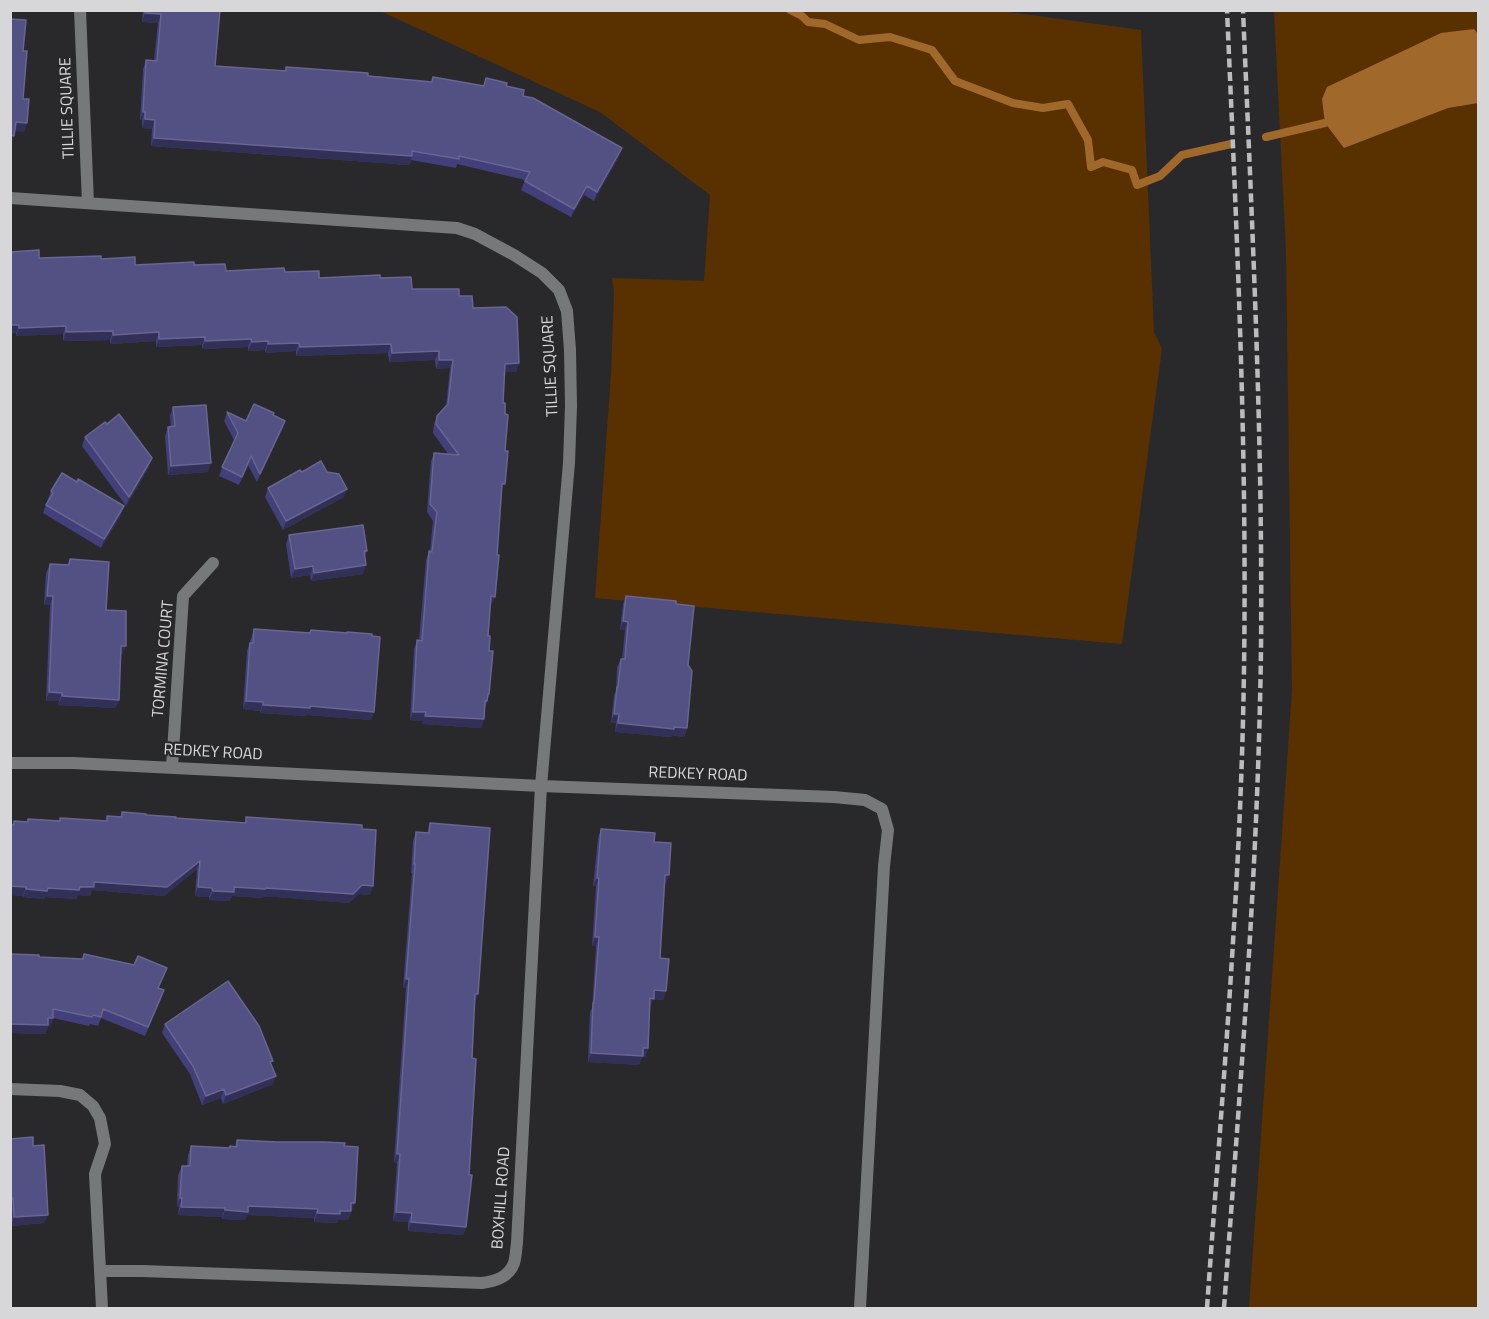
<!DOCTYPE html>
<html>
<head>
<meta charset="utf-8">
<style>
  body { margin:0 }
  #map { position:relative; width:1489px; height:1319px; overflow:hidden; background:#29292c; font-family:"Titillium Web",sans-serif }
  canvas { display:block }
  .frame { position:absolute; inset:0; border:12px solid #d7d7d9; pointer-events:none }
</style>
</head>
<body>
<div id="map">
<canvas width="1489" height="1319"></canvas>
<div class="frame"></div>
</div>
<script>
const g = document.querySelector('canvas').getContext('2d');
g.lineJoin = 'round';
function fill(path, color) { g.fillStyle = color; g.fill(path, 'evenodd'); }
function strokePath(path, color, width, dash) { g.strokeStyle = color; g.lineWidth = width; g.lineCap = dash ? 'butt' : 'round'; g.setLineDash(dash || []); g.stroke(path); }
function label(font, color, halo, rows, align = 'center') {
  g.font = font + ' "Titillium Web",sans-serif'; g.lineWidth = 4.5; g.setLineDash([]); g.textBaseline = 'middle'; g.strokeStyle = halo; g.fillStyle = color; for (const [text, x, y, turn = 0] of rows) {
    g.save(); g.translate(x, y); g.rotate((+turn || 0) * Math.PI / 180); g.textAlign = isNaN(turn) ? turn : align; if (halo) g.strokeText(text, 0, 0); g.fillText(text, 0, 0); g.restore();
  }
}
fill(new Path2D(`
  M994 10 1141 30 1154 332 1162 349 1122 644 595 598 611 374 614 292 612 278 704 281 710 195 600 112 380 11Z
  M1274 11H1478V1308H1249L1292 690 1286 250Z`), '#593100');
fill(new Path2D(`
  M1474 29 1478 34V103L1448 108 1344 148 1325 123 1322 99 1327 87 1441 33Z`), '#a1682b');
strokePath(new Path2D(`
  M790 10 802 16 808 22 825 24 859 40 890 37 932 50 955 81 1013 103 1043 108 1068 104 1088 140 1091 167 1103 162 1132 170 1137 185 1160 176 1182 155 1231 144
  M1266 137 1325 123`), '#a1682b', 8);
strokePath(new Path2D(`
  M80 10 88 203
  M10 198 457 228 475 234 514 255 542 273 559 290 567 311 570 350 571 406 569 463 541 786 517 1243C516 1249 516 1257 514 1263 509 1277 496 1281 482 1283L142 1271H100
  M10 763H73L541 786 834 797 865 800 882 809 888 830 884 866 860 1308
  M172 767 183 596 213 563
  M10 1089 60 1091 80 1095 93 1106 100 1118 105 1144 95 1174 102 1308`), '#777879', 12);
strokePath(new Path2D(`
  M1207 1308C1220 1124 1236 940 1242 755 1250 506 1238 259 1227 10
  M1224 1308C1240 1090 1258 870 1261 650 1263 437 1252 224 1243 10`), '#bcbcbe', 4.5, [9, 4.5]);
fill(new Path2D(`
  M143 10H220L215 66 284 71 286 67 432 82 433 77 483 86 486 78 506 86 619 156 594 201 584 195 571 217 521 190 525 180 457 164 456 168 411 160 409 165 151 146 152 129 142 128V120H140L143 69 146 60 154 61 158 23 142 22Z
  M39 258 101 259 135 265H194L226 271 285 272 319 278H380L412 289 459 296 473 308 519 363 516 372H505L503 403 502 493 495 597 491 605H490L488 636 489 651V694L485 709 484 719 481 728 422 724 423 721 410 720 414 649 417 640H419L426 560 429 551H430L433 521 427 512 431 461 434 453 448 454 433 433 434 424 437 416 446 407 450 368 436 369 435 360 389 362 388 353 296 356V351L265 353V350L248 351V347L202 349V345L156 347V341L110 344V340L63 341V334L16 336V333Z
  M173 407 208 472 168 475 165 436 168 427H171L170 416Z
  M227 412 246 421 273 415 282 430 257 482 248 465 239 485 219 476 234 440 224 421Z
  M107 424 149 467 126 506 82 446 85 437Z
  M302 472H327L344 497 283 530 265 497 268 488Z
  M51 491 121 515 101 548 43 513Z
  M289 535 367 551 365 556 363 574 311 581 310 575 291 578 286 544Z
  M70 559 106 610 122 655H121L119 700 115 708 58 705 59 701H46L50 605H44L46 573 50 564 67 565Z
  M626 596 676 604 688 665 687 728 684 737 672 735 671 737 615 732 616 723H611L614 695 616 691 617 667 621 659H622L625 630H620L623 604Z
  M254 629 310 633 311 630 374 712 371 720 307 715V716L260 713V711L243 709 247 651Z
  M122 812 175 818 245 823 246 817 362 829 373 886 369 895 359 894 349 903 277 897H263L262 898 232 896 230 901 209 900V897L195 896 197 869 164 896 92 890 90 896 78 895 76 899 45 897 44 899 23 897V896L10 895V825H12L14 821 27 822 28 819 59 821 60 818 106 821 107 816 120 817Z
  M430 823 475 1003 472 1058 466 1227 463 1235 408 1231V1222L393 1221 397 1163 394 1162 406 988H403L412 873H411L413 841 416 832 427 833Z
  M601 829 654 842 666 884H665L660 958 666 991 663 1000 653 999 650 1007 648 1048 645 1057H642L639 1065 588 1062 590 1012 592 1008 596 946H592L596 886H593L598 838Z
  M10 954 39 957 82 959 84 954 159 988 161 999 145 1036 101 1018 98 1026 90 1024 89 1026 53 1018 50 1027H48L45 1034 10 1033Z
  M165 1024 271 1065 273 1084 223 1104 221 1098 202 1105 190 1074 162 1033Z
  M10 1139 33 1146 44 1223 11 1226Z
  M237 1140 352 1212H351L348 1220H338L337 1223 314 1222V1218L247 1215 245 1220 222 1219V1217L178 1215 179 1207H177L178 1175 182 1166H187L188 1155 191 1146 230 1148V1146H235Z`), '#433f7a');
fill(new Path2D(`
  M145 13 161 14 158 23 142 22Z
  M143 112H145L142 120H140Z
  M145 119 155 120 152 129 142 128Z
  M16 122 27 123 24 132 13 131Z
  M10 135 14 136 11 145 10 144Z
  M154 138 412 156 409 165 151 146Z
  M622 148 619 156 594 201 597 192Z
  M587 186 584 195 571 217 574 209Z
  M10 325H19L16 333 10 334Z
  M66 326 63 334 16 336 19 328Z
  M113 331 110 340 63 341 66 332Z
  M159 332 156 341 110 344 113 335Z
  M205 337 202 345 156 347 159 339Z
  M251 339 248 347 202 349 205 341Z
  M268 341 265 350 248 351 252 342Z
  M299 343 296 351 265 353 268 344Z
  M391 344 388 353 296 356 300 347Z
  M439 351 435 360 389 362 392 353Z
  M439 360H453L450 368 436 369Z
  M519 363 516 372H502L505 364Z
  M285 421 282 430 257 482 260 474Z
  M152 458 149 467 126 506 129 497Z
  M211 463 208 472 168 475 171 466Z
  M347 489 344 497 283 530 286 521Z
  M124 506 121 515 101 548 104 539Z
  M366 565 363 574 311 581 314 573Z
  M313 566 310 575 291 578 295 569Z
  M47 596H53L50 605H44Z
  M491 596 495 597 491 605H487Z
  M623 621 628 622 625 630H620Z
  M121 646H126L122 655H118Z
  M49 692 62 693 59 701H46Z
  M62 696 119 700 115 708 58 705Z
  M246 701 263 702 260 711 243 709Z
  M263 705 310 706 374 712 371 720 307 715V716L260 713Z
  M413 712H426L423 721 410 720Z
  M614 714H619L616 723H611Z
  M425 716 484 719 481 728 422 724Z
  M618 723 687 728 684 737 672 735 671 737 615 732Z
  M200 861 197 869 164 896 92 890 90 896 78 895 76 899 45 897 44 899 23 897 26 889 80 887 94 882Z
  M665 875H669L666 884H662Z
  M597 878H599L596 886H593Z
  M362 885 373 886 369 895 359 894 349 903 277 897H263L262 898 232 896 230 901 209 900 213 891 234 887 266 888Z
  M10 886 26 887 23 896 10 895Z
  M198 887 212 888 209 897 195 896Z
  M595 937H599L596 946H592Z
  M406 979H409L406 988H403Z
  M654 990 666 991 663 1000 653 999 650 1007H647Z
  M475 994H478L475 1003H472Z
  M48 1018H53L50 1027H48L45 1034 10 1033V1024Z
  M643 1048H648L645 1057H642L639 1065 588 1062 591 1053Z
  M276 1076 273 1084 223 1104 226 1095Z
  M224 1089 221 1098 202 1105 206 1096Z
  M397 1154H400L397 1163 394 1162Z
  M180 1198H182L179 1207H177Z
  M351 1203H355L348 1220H338L337 1223 314 1222 317 1213 340 1211Z
  M248 1206 318 1209 314 1218 247 1215 245 1220 222 1219 225 1210Z
  M181 1207 225 1208 222 1217 178 1215Z
  M396 1212 412 1213 408 1222 393 1221Z
  M48 1215 44 1223 11 1226 14 1217Z
  M411 1222 466 1227 463 1235 408 1231Z`), '#323057');
const building = new Path2D(`
  M145 10H220L215 66 286 71V67L368 73V76L432 82 433 77 484 86 486 78 507 83 506 86 524 90 523 96 533 98 622 148 597 192 587 186 574 209 525 181 530 172 459 156V159L412 151V156L154 138 155 120 145 119V112H143L146 60 157 61 161 14 145 13Z
  M10 19 26 20 23 51H27L23 99H29L27 123 16 122 14 136 10 135Z
  M39 250V258L101 256V259L135 257V265L194 262V265L225 264 226 271 284 268 285 272 319 271V278L380 275V278L411 277 412 289H459V296H472L473 308 506 307 517 317 519 363 505 364 503 403H505V414L508 415 505 451H508L505 484H502L497 555H499L495 597 491 596 488 636H490L489 651H493L489 694H488L487 701H485L484 719 425 716 426 712H413L417 640 422 641 429 551 432 552 437 512 430 504 434 453 459 455 436 424 437 416 448 404 453 360H439V351L392 353 391 344 300 347 299 343 268 344V341L252 342 251 339 205 341V337L159 339V332L113 335V331L66 332V326L19 328V325H10V252Z
  M254 404 274 413 273 415 285 421 260 474 251 456 242 477 222 467 238 433 227 412 246 421Z
  M206 405 211 463 171 466 168 427 175 426 173 407Z
  M119 414 152 458 129 497 85 437 105 422 107 424Z
  M321 461 327 472 339 474 347 489 286 521 268 488 300 470 302 472Z
  M62 473 77 482 78 479 124 506 104 539 46 505 53 493 51 491Z
  M363 525 367 551H364L366 565 314 573 313 566 295 569 289 535Z
  M70 559 109 562 106 610 126 611V646H121L119 700 62 696V693L49 692 53 596H47L50 564 69 565Z
  M626 596 676 601V604L694 606 688 665 692 671 687 728 674 727V729L618 723 619 714H614L617 687H618L621 659H625L628 622 623 621Z
  M254 629 310 633 311 630 347 633V632L372 634V636L380 637 374 712 310 706V708L263 705V702L246 701 250 643H253Z
  M122 812 146 814V815L176 817 175 818 246 823V817L362 825V829L376 830 373 886 362 885 353 894 280 889 266 888 265 889 234 887V892L213 891 212 888 198 887 200 861 167 887 94 882V887H80L79 890 48 888 47 891 26 889V887L10 886V825H14V821L28 822V819L60 821V818L107 821V816L122 817Z
  M430 823 490 828 478 994H475L472 1058 476 1059 469 1175H472L466 1227 411 1222 412 1213 396 1212 400 1154H397L409 979H406L415 864H414L416 832 429 833Z
  M601 829 655 833 654 842 671 843 669 875H665L660 958 669 959 666 991 654 990V999L650 998 648 1048H643V1056L591 1053 593 1003H594L599 937H595L599 878H597Z
  M10 954 39 955V957L83 959 84 954 134 965 138 956 167 968 158 988 164 990 148 1027 103 1009 101 1017 93 1015 92 1017 53 1009V1018H48V1025L10 1024Z
  M228 981 259 1026 273 1061 270 1062 276 1076 226 1095 224 1089 206 1096 193 1066 165 1024Z
  M33 1137V1146L44 1145 48 1215 14 1217 13 1198 10 1199V1139Z
  M237 1140 277 1142H324L345 1143 344 1146 358 1147 355 1203H351V1211H340V1214L317 1213 318 1209 248 1206V1212L225 1210V1208L181 1207 182 1198H180L182 1166H190L191 1146 230 1148V1146L237 1147Z`);
fill(building, '#535084');
strokePath(building, '#686592', 1.5);
label('16px', '#d7d7d9', '#29292c', [
  ["TILLIE SQUARE",68,108,-92],
  ["TILLIE SQUARE",551,366,-93],
  ["TORMINA COURT",164,659,-85],
  ["REDKEY ROAD",213,753,3],
  ["REDKEY ROAD",698,775,2],
  ["BOXHILL ROAD",502,1198,-86]
]);
</script>
</body>
</html>
